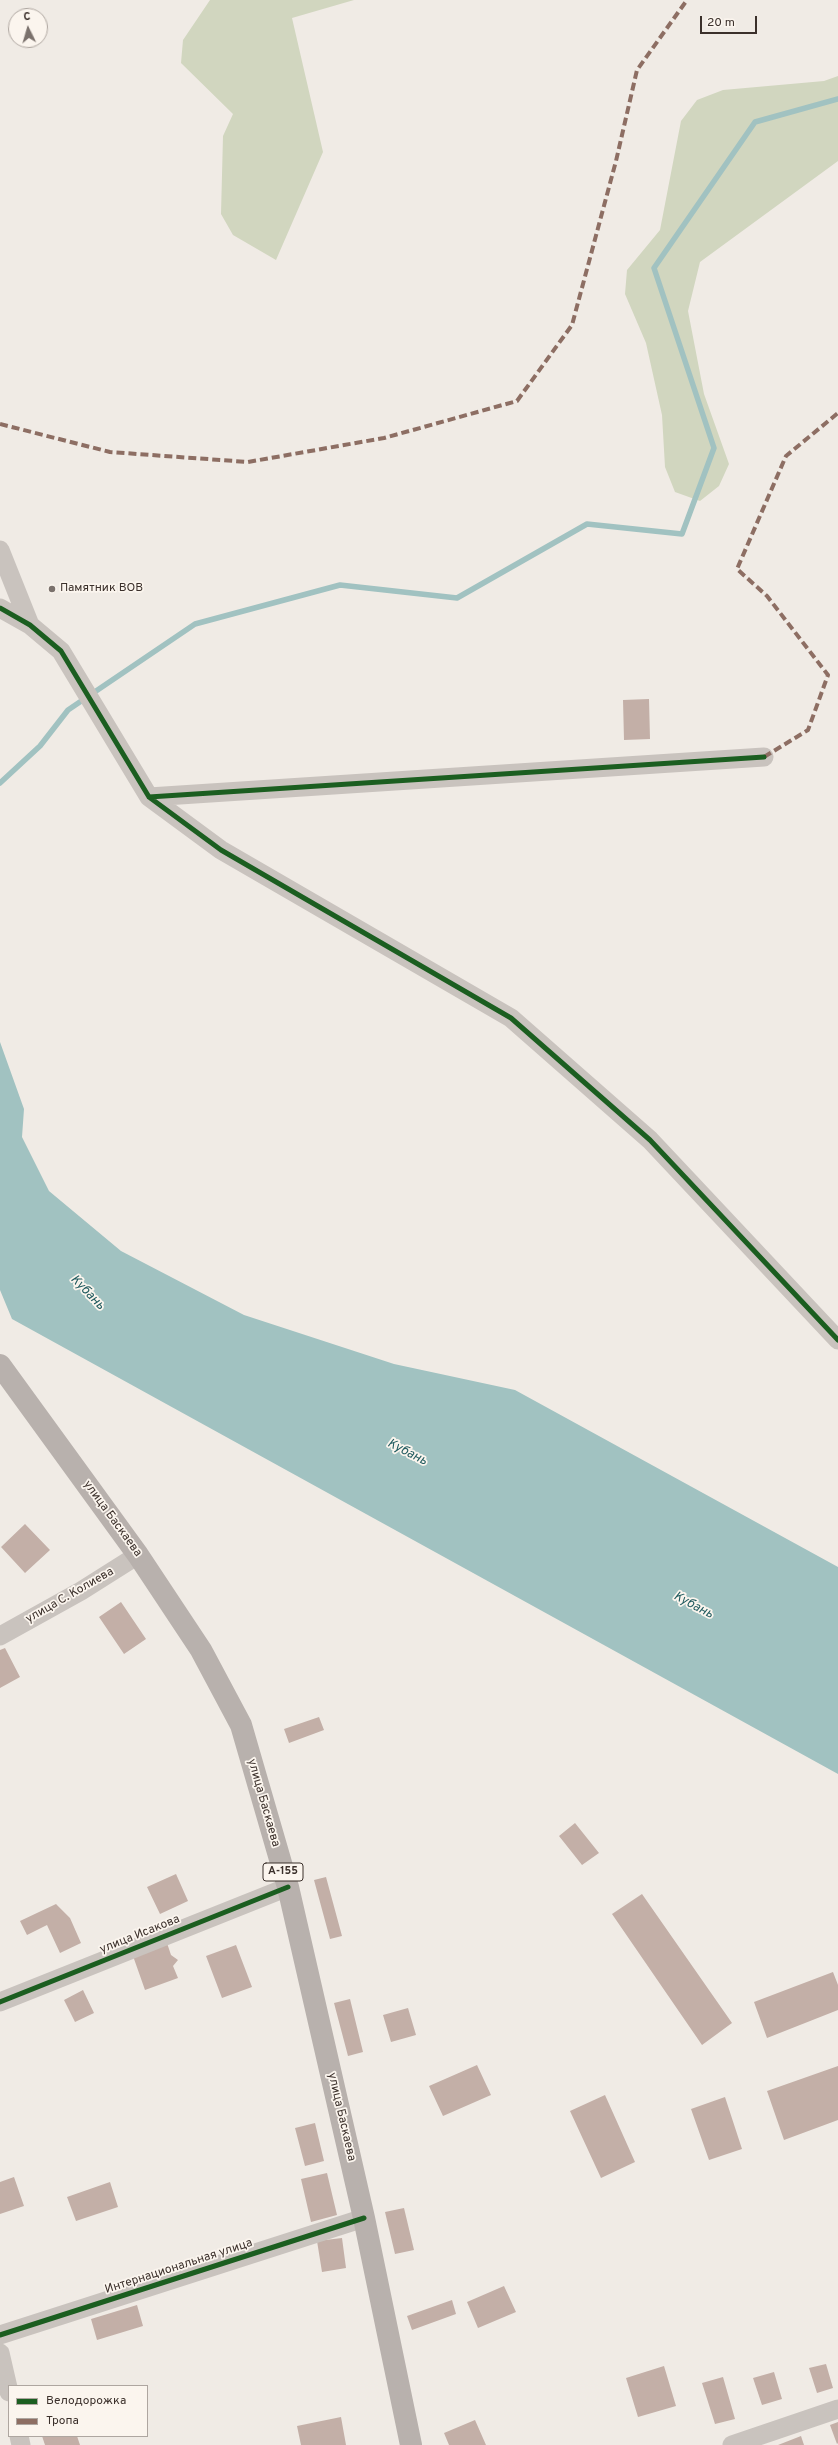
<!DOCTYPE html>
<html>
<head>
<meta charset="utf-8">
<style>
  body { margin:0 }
  #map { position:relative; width:838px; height:2445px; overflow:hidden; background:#f0ebe5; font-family:Overpass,sans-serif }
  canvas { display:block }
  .legend { position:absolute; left:8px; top:2385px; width:140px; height:52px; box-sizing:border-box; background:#fbf5ee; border:1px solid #aea6a0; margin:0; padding:5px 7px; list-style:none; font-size:12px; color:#3b302b }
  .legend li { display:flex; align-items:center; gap:8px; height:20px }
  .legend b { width:20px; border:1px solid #aea6a0 }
  .north { position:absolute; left:8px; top:8px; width:40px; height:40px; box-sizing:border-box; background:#fbf5ee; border:1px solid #aea6a0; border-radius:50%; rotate:355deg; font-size:11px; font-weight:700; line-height:16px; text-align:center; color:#3b302b }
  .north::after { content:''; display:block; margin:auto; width:14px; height:18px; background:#7a716c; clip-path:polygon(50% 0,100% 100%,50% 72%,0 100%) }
  .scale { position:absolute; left:700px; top:16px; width:57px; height:18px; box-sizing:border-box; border:2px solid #3b302b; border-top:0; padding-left:5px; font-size:12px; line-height:14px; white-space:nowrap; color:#3b302b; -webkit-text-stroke:3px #fbf5ee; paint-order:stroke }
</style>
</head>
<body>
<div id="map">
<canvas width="838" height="2445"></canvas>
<ul class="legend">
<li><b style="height:5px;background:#1b5e20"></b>Велодорожка</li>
<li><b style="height:5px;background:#8d6e63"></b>Тропа</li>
</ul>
<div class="north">С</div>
<div class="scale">20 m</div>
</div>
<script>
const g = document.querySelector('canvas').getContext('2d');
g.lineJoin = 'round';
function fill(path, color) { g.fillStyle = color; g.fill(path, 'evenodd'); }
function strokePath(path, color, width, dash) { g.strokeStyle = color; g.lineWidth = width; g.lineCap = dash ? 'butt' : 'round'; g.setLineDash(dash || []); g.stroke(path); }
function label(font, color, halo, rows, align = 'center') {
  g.font = font + ' Overpass,sans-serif'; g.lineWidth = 3.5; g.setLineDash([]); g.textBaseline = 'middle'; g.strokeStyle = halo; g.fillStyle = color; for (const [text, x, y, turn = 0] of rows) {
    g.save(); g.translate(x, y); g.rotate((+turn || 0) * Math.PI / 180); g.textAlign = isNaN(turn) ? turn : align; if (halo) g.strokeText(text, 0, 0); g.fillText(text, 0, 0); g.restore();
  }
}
fill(new Path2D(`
  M210 0H354L292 18 323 152 276 260 233 235 221 214 223 136 233 114 181 63 183 40Z
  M838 76V161L700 262 688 311 704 394 729 464 719 486 700 501 675 492 665 467 662 415 646 343 625 294 627 270 660 230 681 121 697 100 723 90 824 81Z`), '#d1d6bf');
fill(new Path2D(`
  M0 1042 24 1109 22 1137 49 1191 121 1251 244 1315 394 1364 515 1390 838 1567V1774L12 1319 0 1290Z`), '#a1c2c1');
strokePath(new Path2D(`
  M0 783 40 746 68 710 195 624 340 585 457 598 587 524 682 534 714 448 654 268 755 122 838 99`), '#a1c2c1', 5.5);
fill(new Path2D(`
  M649 699 650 739 624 740 623 700Z
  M25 1524 50 1550 25 1573 1 1547Z
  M121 1602 146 1639 124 1654 99 1617Z
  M5 1648 20 1677 0 1688V1650Z
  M319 1717 324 1730 289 1743 284 1729Z
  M575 1823 599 1853 582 1865 559 1836Z
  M176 1874 188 1901 160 1914 147 1887Z
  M326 1877 342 1936 330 1939 314 1880Z
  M642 1894 732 2023 702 2045 612 1914Z
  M56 1904 70 1918 81 1943 60 1953 47 1925 27 1935 20 1921Z
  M167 1943 171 1955 178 1960 173 1966 178 1978 145 1990 133 1956Z
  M236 1945 252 1987 222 1998 206 1956Z
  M833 1972 838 1985V2010L767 2038 754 2002Z
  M83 1990 94 2013 75 2022 64 2000Z
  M350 1999 363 2052 348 2056 334 2003Z
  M408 2008 416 2035 391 2042 383 2015Z
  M477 2065 491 2095 443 2116 429 2086Z
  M838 2066V2120L784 2140 767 2091Z
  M605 2095 635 2162 601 2178 570 2111Z
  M725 2097 742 2149 709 2160 691 2109Z
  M315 2123 324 2161 305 2166 295 2128Z
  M327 2173 337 2215 311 2222 301 2179Z
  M14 2177 24 2206 0 2214V2182Z
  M110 2182 118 2207 76 2221 67 2197Z
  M404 2208 414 2250 395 2254 385 2212Z
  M342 2238 346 2268 322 2272 317 2241Z
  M504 2286 516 2312 478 2328 467 2302Z
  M452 2300 456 2314 412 2330 407 2316Z
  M137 2305 143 2326 97 2340 91 2319Z
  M826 2364 833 2388 817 2393 809 2368Z
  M664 2366 676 2406 638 2417 626 2378Z
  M774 2372 782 2399 762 2405 753 2378Z
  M723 2377 735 2419 715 2424 702 2383Z
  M341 2417 346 2445H301L297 2426Z
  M475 2420 486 2445H449L444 2433Z
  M838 2422V2443L837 2444 830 2425Z
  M42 2436H77L80 2445H45Z
  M801 2436 804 2445H778Z`), '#c3afa7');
strokePath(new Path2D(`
  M0 550 30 625
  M0 608 30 625 61 651 149 797 221 850 511 1018 650 1140 838 1340
  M149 797 764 757
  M0 1636 81 1591 138 1555
  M0 2002 288 1887
  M0 2335 364 2218
  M0 2353 9 2392
  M19 2436 21 2445
  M732 2445 838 2409`), '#c9c3be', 19);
strokePath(new Path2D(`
  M0 1365 138 1555 201 1650 241 1725 288 1887 364 2218 411 2445`), '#b8b1ad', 22);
strokePath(new Path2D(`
  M0 424 110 452 248 462 384 438 517 401 572 325 616 161 637 70 687 0
  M764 757 808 730 828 675 767 596 737 569 786 456 838 413`), '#8d6e63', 4, [8, 4]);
strokePath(new Path2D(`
  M0 608 30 625 61 651 149 797 221 850 511 1018 650 1140 838 1340
  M149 797 764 757
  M0 2002 288 1887
  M0 2335 364 2218`), '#1b5e20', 5);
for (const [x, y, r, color] of [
  [52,589,4,"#7a716c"]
]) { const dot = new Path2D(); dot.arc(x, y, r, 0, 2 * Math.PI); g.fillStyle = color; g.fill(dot); strokePath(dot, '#fbf5ee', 1.5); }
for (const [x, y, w] of [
  [283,1872,40]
]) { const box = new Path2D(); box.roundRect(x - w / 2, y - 9, w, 18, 3); g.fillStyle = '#fbf5ee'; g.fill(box); strokePath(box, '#3b302b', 1); }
label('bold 11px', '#3b302b', null, [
  ["А-155",283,1872]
]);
label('12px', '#3b302b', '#fbf5ee', [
  ["Памятник ВОВ",60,589]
], 'left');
label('12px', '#3b302b', '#fbf5ee', [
  ["улица Баскаева",112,1519,54],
  ["улица С. Колиева",70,1596,-30],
  ["улица Баскаева",263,1803,74],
  ["улица Исакова",140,1935,-22],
  ["улица Баскаева",341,2117,77],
  ["Интернациональная улица",179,2267,-18]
]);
label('italic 13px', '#1f5a5e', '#fbf5ee', [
  ["Кубань",87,1293,46],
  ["Кубань",407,1453,27],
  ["Кубань",693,1606,28]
]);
</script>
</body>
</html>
